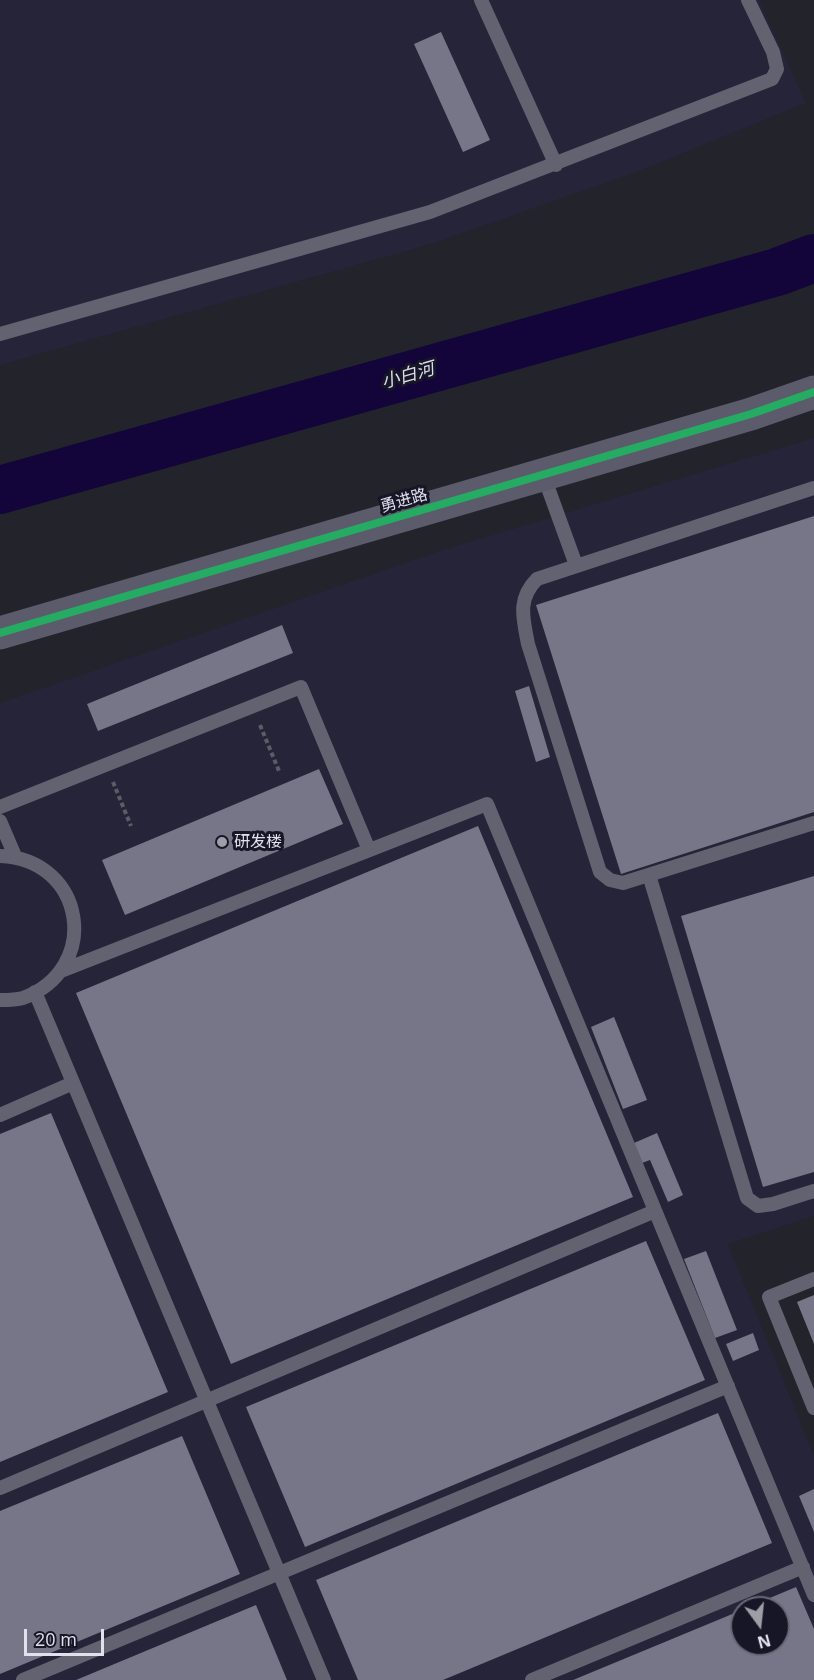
<!DOCTYPE html>
<html>
<head>
<meta charset="utf-8">
<style>
  body { margin:0 }
  #map { position:relative; width:814px; height:1680px; overflow:hidden; background:#23232c; font-family:"Open Sans",sans-serif }
  canvas { display:block }
  .north { position:absolute; left:730px; top:1596px; width:60px; height:60px; box-sizing:border-box; background:#161626; border:2px solid #676776; border-radius:50%; rotate:165deg; font-size:16px; font-weight:700; line-height:24px; text-align:center; color:#e1e1ed }
  .north::after { content:''; display:block; margin:auto; width:21px; height:27px; background:#9e9ea9; clip-path:polygon(50% 0,100% 100%,50% 72%,0 100%) }
  .scale { position:absolute; left:24px; top:1629px; width:80px; height:27px; box-sizing:border-box; border:3px solid #e1e1ed; border-top:0; padding-left:8px; font-size:18px; line-height:21px; white-space:nowrap; color:#e1e1ed; -webkit-text-stroke:4px #161626; paint-order:stroke }
</style>
</head>
<body>
<div id="map">
<canvas width="814" height="1680"></canvas>
<div class="north">N</div>
<div class="scale">20 m</div>
</div>
<script>
const g = document.querySelector('canvas').getContext('2d');
g.lineJoin = 'round';
function fill(path, color) { g.fillStyle = color; g.fill(path, 'evenodd'); }
function strokePath(path, color, width, dash) { g.strokeStyle = color; g.lineWidth = width; g.lineCap = dash ? 'butt' : 'round'; g.setLineDash(dash || []); g.stroke(path); }
function label(font, color, halo, rows, align = 'center') {
  g.font = font + ' "Open Sans","Noto Sans SC",sans-serif'; g.lineWidth = 6; g.setLineDash([]); g.textBaseline = 'middle'; g.strokeStyle = halo; g.fillStyle = color; for (const [text, x, y, turn = 0] of rows) {
    g.save(); g.translate(x, y); g.rotate((+turn || 0) * Math.PI / 180); g.textAlign = isNaN(turn) ? turn : align; if (halo) g.strokeText(text, 0, 0); g.fillText(text, 0, 0); g.restore();
  }
}
fill(new Path2D(`
  M0 0H759L806 103 634 173 431 244 0 365Z
  M814 438V1216L728 1244 814 1456V1680H0V703L446 549ZM742 1608H778V1644H742Z`), '#252439');
strokePath(new Path2D(`
  M0 490 777 272 814 258`), '#13043a', 48);
fill(new Path2D(`
  M441 32 490 140 463 152 414 44Z
  M814 516V812L621 874 536 605Z
  M282 625 293 653 98 731 87 704Z
  M529 686 550 757 536 762 515 691Z
  M319 769 343 824 125 915 102 860Z
  M478 826 633 1197 231 1364 76 993Z
  M814 876V1172L763 1187 681 916Z
  M614 1017 647 1100 623 1109 591 1027Z
  M51 1113 168 1392 0 1462V1134Z
  M657 1133 683 1195 668 1202 650 1160 642 1163 634 1143Z
  M646 1241 705 1380 305 1547 246 1407Z
  M706 1251 737 1330 715 1338 684 1259Z
  M814 1295V1344L797 1302Z
  M753 1333 759 1350 733 1361 726 1344Z
  M718 1413 772 1543 443 1680H358L316 1580Z
  M182 1436 240 1574 0 1674V1511Z
  M814 1489V1532L799 1496Z
  M796 1587 814 1629V1680H573L742 1610V1644H778V1608H746Z
  M256 1605 287 1680H76Z`), '#777688');
strokePath(new Path2D(`
  M260 725 279 771
  M113 782 131 826`), '#5c5c67', 4, [4.5, 3]);
strokePath(new Path2D(`
  M481 0 556 165
  M0 334 430 212 772 79 777 69 773 52 748 0
  M543 474 576 565
  M814 488 537 579C517 599 523 618 528 644L600 872 610 880 623 883 814 823
  M0 807 301 687 369 850
  M0 821 15 856
  M0 856C86 859 102 969 23 998 16 1000 7 1000 0 1000
  M649 875 747 1198 758 1206 773 1204 814 1191
  M61 971 487 804 814 1595
  M35 992 324 1680
  M0 1115 73 1083
  M814 1279 769 1297 814 1408
  M0 1488 655 1211
  M23 1680 728 1386
  M532 1680 803 1567`), '#626271', 14);
strokePath(new Path2D(`
  M0 633 751 414 814 392`), '#5b5b6b', 33);
strokePath(new Path2D(`
  M0 633 751 414 814 392`), '#26ab63', 8);
for (const [x, y, r, color] of [
  [222,842,6,"#9e9ea9"]
]) { const dot = new Path2D(); dot.arc(x, y, r, 0, 2 * Math.PI); g.fillStyle = color; g.fill(dot); strokePath(dot, '#161626', 2); }
label('16px', '#e1e1ed', '#161626', [
  ["勇进路",404,501,-16]
]);
label('16px', '#e1e1ed', '#161626', [
  ["研发楼",234,842]
], 'left');
label('italic 18px', '#ddddf1', '#161626', [
  ["小白河",408,376,-16]
]);
</script>
</body>
</html>
